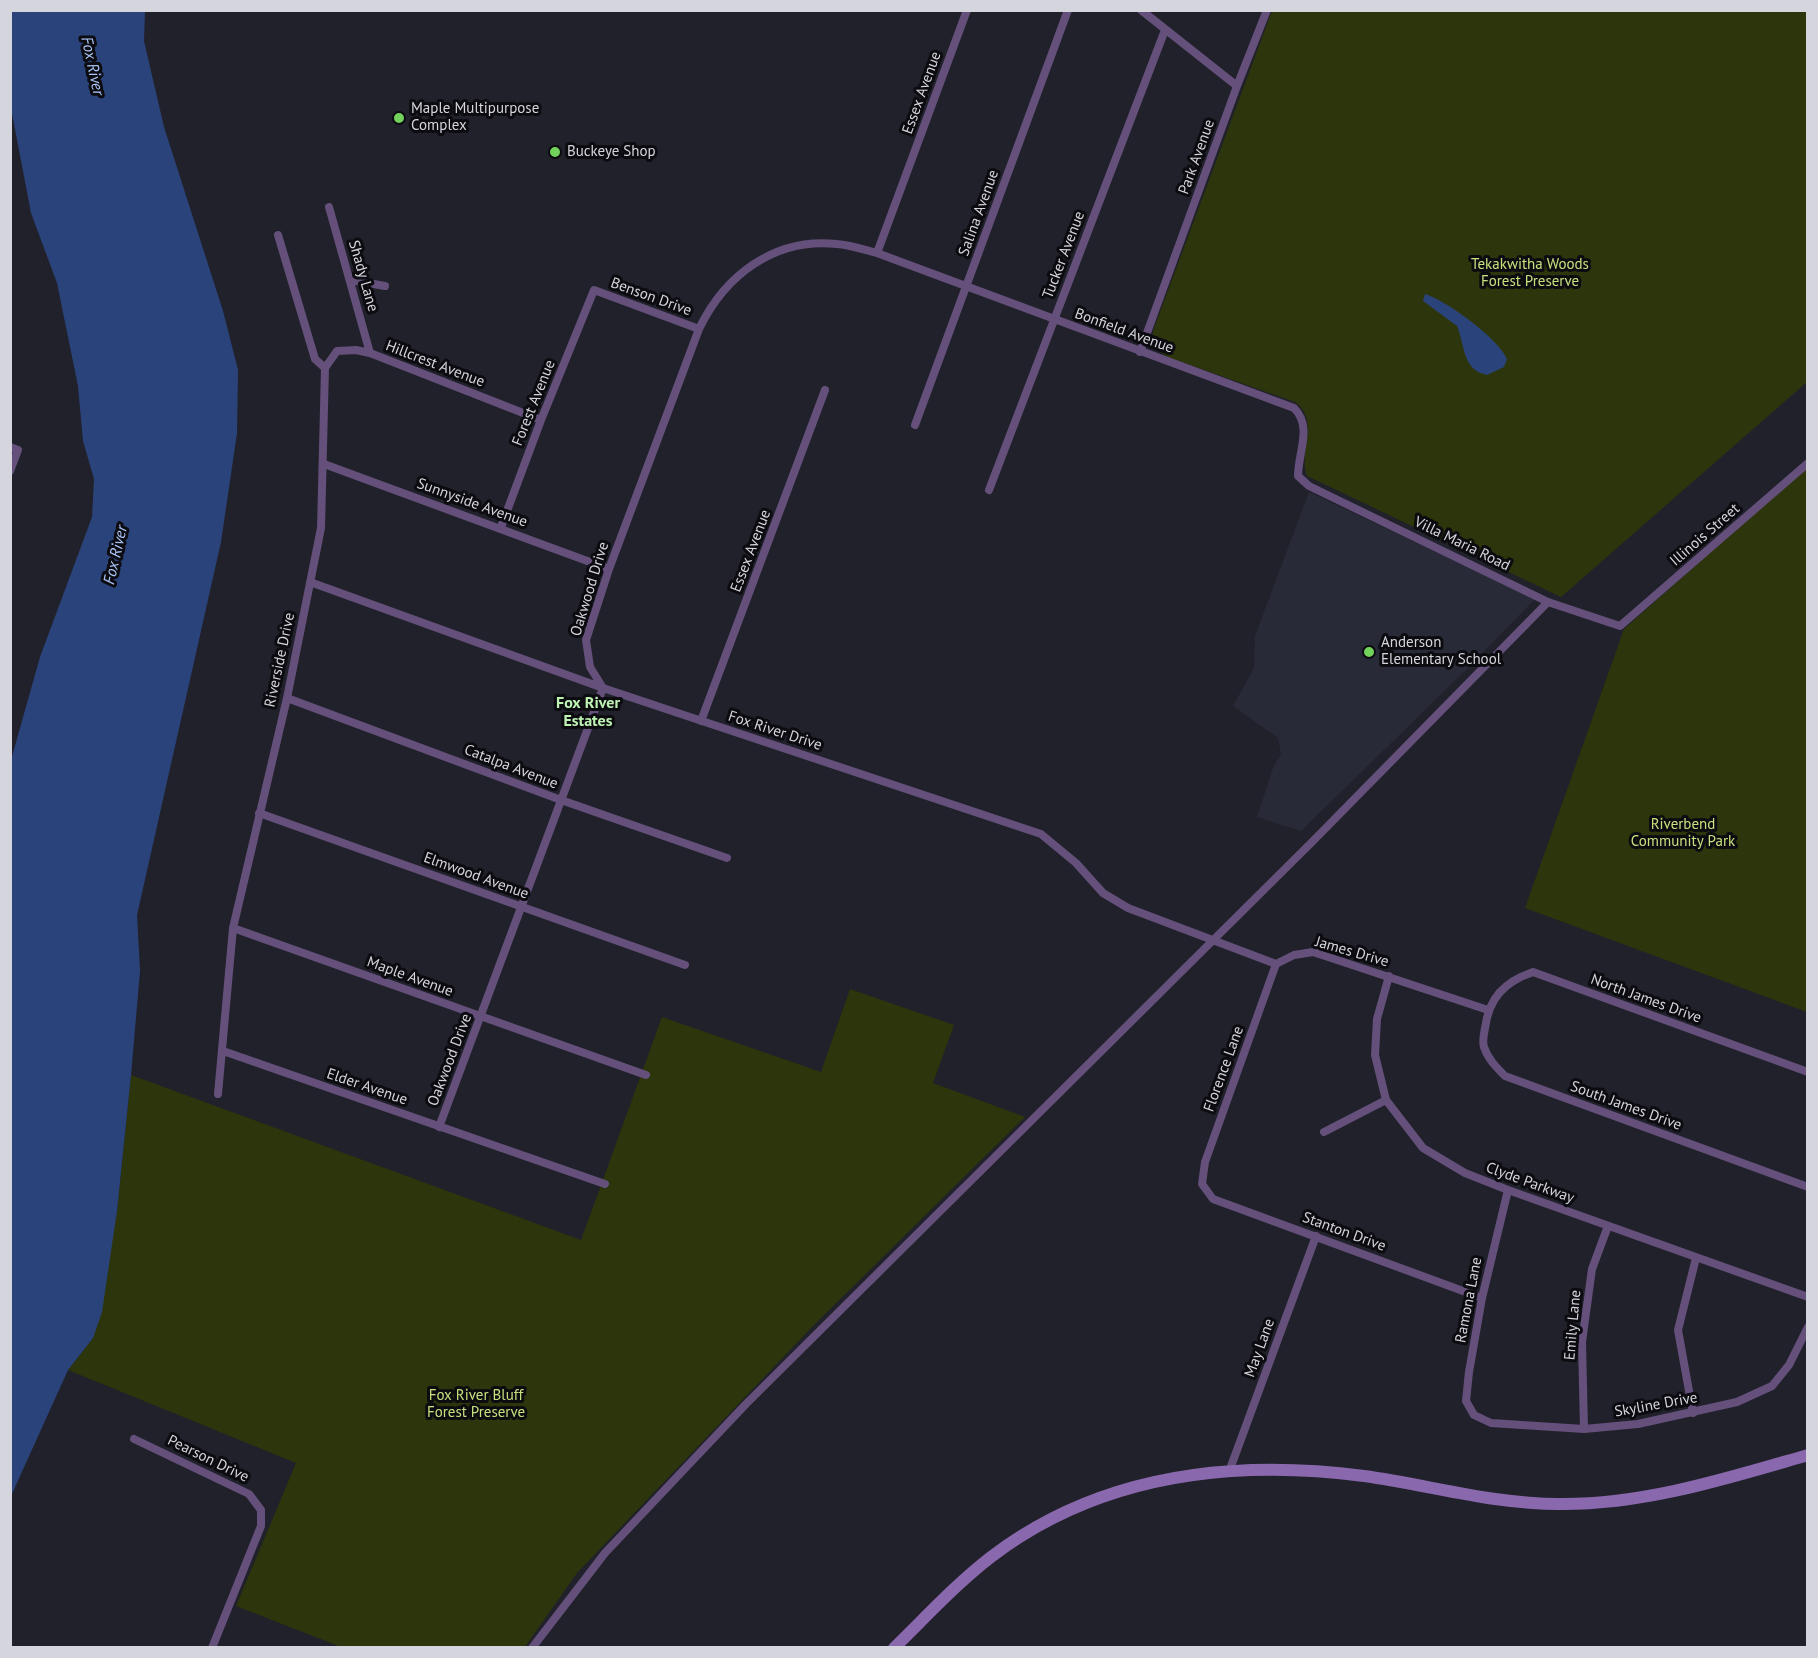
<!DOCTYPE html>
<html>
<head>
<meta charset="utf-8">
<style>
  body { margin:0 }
  #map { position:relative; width:1818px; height:1658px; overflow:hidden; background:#21212b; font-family:"PT Sans",sans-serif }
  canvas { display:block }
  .frame { position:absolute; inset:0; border:12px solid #d5d6dd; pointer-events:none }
</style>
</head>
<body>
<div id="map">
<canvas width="1818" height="1658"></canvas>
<div class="frame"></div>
</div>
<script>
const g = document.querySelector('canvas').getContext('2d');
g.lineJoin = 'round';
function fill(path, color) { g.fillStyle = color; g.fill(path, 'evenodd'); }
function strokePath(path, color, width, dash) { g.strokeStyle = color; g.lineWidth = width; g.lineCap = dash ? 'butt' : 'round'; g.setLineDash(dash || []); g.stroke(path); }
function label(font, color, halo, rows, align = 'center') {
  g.font = font + ' "PT Sans",sans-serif'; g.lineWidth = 6; g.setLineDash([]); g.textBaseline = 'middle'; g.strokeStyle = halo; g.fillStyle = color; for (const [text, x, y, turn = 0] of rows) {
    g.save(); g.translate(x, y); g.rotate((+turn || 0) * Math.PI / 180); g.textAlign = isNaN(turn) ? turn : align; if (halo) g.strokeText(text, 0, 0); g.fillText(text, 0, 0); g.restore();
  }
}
fill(new Path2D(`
  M1309 492 1535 599 1468 668 1301 831 1257 817 1273 768 1281 754 1278 738 1233 706 1254 668 1255 636Z`), '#292a38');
fill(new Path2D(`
  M1272 11H1807V382L1561 597 1307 476C1298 450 1321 422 1295 402L1170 358C1158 352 1151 345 1153 331Z
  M1807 467V1012L1525 908 1624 629Z
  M850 989 954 1025 933 1083 1025 1117 815 1324 577 1573 525 1647H341L236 1606 296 1463 68 1370 93 1338 117 1211 131 1075 581 1240 662 1017 821 1072Z`), '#2c350b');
fill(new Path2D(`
  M11 10 145 11 144 41 164 127 223 311 238 370 237 433 221 542 137 915 140 971 131 1075 117 1211 102 1312 93 1338 68 1370 11 1496V760L40 657 92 517 94 479 83 441 78 386 57 283 31 213 11 108Z
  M1425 294C1446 300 1499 339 1507 359L1504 367 1487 375C1462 370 1465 345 1457 326L1423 301Z`), '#2a447b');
strokePath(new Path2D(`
  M1237 86 1267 10
  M329 207 370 353
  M877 253 967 10
  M351 280 385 286
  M1140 352 1237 86 1141 10
  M325 368 337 351 356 350 370 353 541 420
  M915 425 1068 10
  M10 447 18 450 10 471
  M324 464 609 569
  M989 490 1165 30
  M501 527 541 420 594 290 699 329
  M310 582 603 688 1041 834 1076 863 1103 893 1128 908 1276 964 1294 955 1313 952 1488 1010
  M287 698 561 800 727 858
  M701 721 825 390
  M259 813 685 965
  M233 928 646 1075
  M1276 964 1205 1162 1202 1184 1213 1199 1482 1298
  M1389 976 1377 1019 1375 1055 1386 1100 1423 1148 1465 1173 1508 1190 1808 1297
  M223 1051 605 1184
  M1808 1072 1533 972C1504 982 1489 998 1485 1028 1484 1034 1482 1041 1484 1047 1488 1059 1496 1067 1505 1076L1808 1187
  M218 1094 233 928 287 698 321 528 325 368 315 359 278 235
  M439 1127 603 688 590 667 586 640 609 569 699 329C725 275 775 237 837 244 851 245 864 250 877 253L1294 408C1313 427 1298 452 1298 476L1309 486 1548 602 1620 626 1808 463
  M1324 1132 1386 1100
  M1508 1190 1482 1298 1469 1372 1466 1401 1474 1415 1491 1423 1584 1429 1638 1424 1737 1402 1772 1386 1789 1365 1808 1327
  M1693 1413 1678 1330 1696 1258
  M1584 1429 1582 1342 1592 1269 1608 1226
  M134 1439 249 1494 261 1510V1526L212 1648
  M1230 1469 1316 1236
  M532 1648 605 1553 746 1404 1313 841 1548 602`), '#64507b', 8);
strokePath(new Path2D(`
  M894 1648C926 1617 956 1584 991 1557 1100 1474 1232 1459 1364 1476 1430 1485 1496 1505 1563 1504 1647 1504 1728 1478 1808 1455`), '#8968ad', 12);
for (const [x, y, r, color] of [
  [399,118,6,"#73d25c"],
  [555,152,6,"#73d25c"],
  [1369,652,6,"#73d25c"]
]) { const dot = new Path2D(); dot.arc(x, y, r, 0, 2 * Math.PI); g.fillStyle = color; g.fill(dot); strokePath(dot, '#0b0b10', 2); }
label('15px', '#d5d6dd', '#0b0b10', [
  ["Essex Avenue",922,93,-70],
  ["Park Avenue",1197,157,-70],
  ["Salina Avenue",979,213,-70],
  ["Tucker Avenue",1064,255,-69],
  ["Shady Lane",363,276,74],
  ["Benson Drive",651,297,20],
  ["Bonfield Avenue",1124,331,20],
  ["Hillcrest Avenue",435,364,21],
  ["Forest Avenue",534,403,-68],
  ["Sunnyside Avenue",472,503,20],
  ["Illinois Street",1705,535,-41],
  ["Villa Maria Road",1462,544,26],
  ["Essex Avenue",751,551,-69],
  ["Oakwood Drive",590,589,-73],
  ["Riverside Drive",280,660,-78],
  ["Fox River Drive",775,731,18],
  ["Catalpa Avenue",511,767,21],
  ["Elmwood Avenue",476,876,20],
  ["James Drive",1352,952,16],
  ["Maple Avenue",410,977,20],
  ["North James Drive",1646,999,20],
  ["Oakwood Drive",450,1060,-69],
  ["Florence Lane",1224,1069,-70],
  ["Elder Avenue",367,1087,19],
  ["South James Drive",1626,1106,20],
  ["Clyde Parkway",1530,1183,20],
  ["Stanton Drive",1344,1232,20],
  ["Ramona Lane",1469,1300,-79],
  ["Emily Lane",1573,1325,-85],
  ["May Lane",1260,1348,-70],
  ["Skyline Drive",1656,1405,-10],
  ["Pearson Drive",208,1459,26]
]);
label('15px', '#d5d6dd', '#0b0b10', [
  ["Maple Multipurpose",411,109],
  ["Complex",411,126],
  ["Buckeye Shop",567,152],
  ["Anderson",1381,643],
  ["Elementary School",1381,660]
], 'left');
label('15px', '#c7e17e', '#0b0b10', [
  ["Tekakwitha Woods",1530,265],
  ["Forest Preserve",1530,282],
  ["Riverbend",1683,825],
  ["Community Park",1683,842],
  ["Fox River Bluff",476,1396],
  ["Forest Preserve",476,1413]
]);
label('italic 16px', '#acc5f8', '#0b0b10', [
  ["Fox River",92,66,78],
  ["Fox River",116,555,-77]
]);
label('bold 16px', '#bef2b3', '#0b0b10', [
  ["Fox River",588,703],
  ["Estates",588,721]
]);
</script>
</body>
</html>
